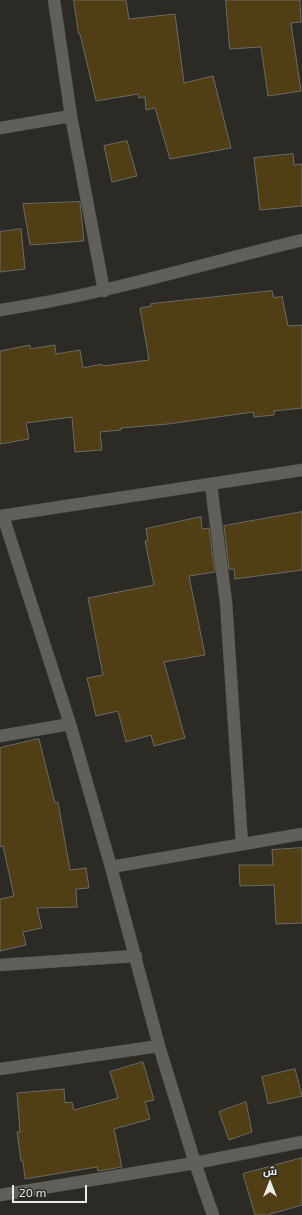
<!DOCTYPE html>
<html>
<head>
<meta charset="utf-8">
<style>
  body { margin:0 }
  #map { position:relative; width:302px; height:1215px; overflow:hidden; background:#2c2a25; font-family:"Exo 2",Cairo,sans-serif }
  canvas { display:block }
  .north { position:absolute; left:250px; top:1163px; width:40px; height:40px; -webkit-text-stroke:3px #2c2a25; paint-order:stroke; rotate:0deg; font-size:11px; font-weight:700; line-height:16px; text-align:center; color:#edebe8 }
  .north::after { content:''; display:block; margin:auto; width:14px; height:18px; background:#edebe8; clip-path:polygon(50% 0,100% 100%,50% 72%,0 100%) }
  .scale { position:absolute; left:12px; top:1185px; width:75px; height:18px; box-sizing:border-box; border:2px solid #edebe8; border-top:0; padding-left:5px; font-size:12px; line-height:14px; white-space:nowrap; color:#edebe8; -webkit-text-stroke:3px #2c2a25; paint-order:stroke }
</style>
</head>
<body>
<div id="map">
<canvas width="302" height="1215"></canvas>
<div class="north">ش</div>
<div class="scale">20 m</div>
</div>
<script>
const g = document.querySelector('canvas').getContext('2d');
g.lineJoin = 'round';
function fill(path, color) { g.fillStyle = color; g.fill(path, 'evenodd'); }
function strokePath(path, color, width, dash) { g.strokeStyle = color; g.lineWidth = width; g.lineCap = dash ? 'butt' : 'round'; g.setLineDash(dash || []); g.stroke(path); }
const building = new Path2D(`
  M74 0H126L129 19 175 14 184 83 213 76 231 148 170 159 155 108 146 110 145 97 139 98 138 94 96 101 80 34H79Z
  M226 0H300L301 22 291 23 301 91 268 96 261 47 230 49Z
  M127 141 137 176 112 182 104 146Z
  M293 154 294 165 302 164V206L260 210 254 158Z
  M80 202 84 241 30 245 23 204Z
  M21 229 25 269 0 272V232Z
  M272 291 274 298 282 296 288 326 302 325V408L274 411V415L254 417 253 412 168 424 121 428V430L100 432 102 450 75 452 72 417 26 423 29 439 0 444V351L30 345V349L55 345 56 354 80 350 83 368 102 364 103 366 149 360 140 308 151 306V304Z
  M302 512V570L235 579 234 569H229L224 526Z
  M201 517 202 529 209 528 215 572 189 576 205 655 164 662 185 738 154 746 151 735 126 742 118 711 96 716 87 678 103 675 88 598 154 585 145 541 148 540 146 529Z
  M39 739 55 803 58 802 70 870 86 868 89 888 76 889 77 907 37 908 42 928 23 932 26 945 0 951V899L14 896 3 846 0 847V748Z
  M302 848V923L276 924 274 885 240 886 239 865H273L272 850Z
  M143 1062 154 1100 145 1102 150 1119 114 1129 122 1167 98 1171 97 1167 25 1179 23 1161H21L17 1132H20L17 1093 64 1089 65 1103 72 1102 74 1110 118 1098 110 1072Z
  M295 1069 302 1096 268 1104 262 1077Z
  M246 1102 252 1132 229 1140 219 1112Z
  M302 1158V1205L267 1215H255L243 1174Z`);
fill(building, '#503e15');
strokePath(building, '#6d6a65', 1);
const minor = new Path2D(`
  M54 0 71 116 104 291
  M0 128 71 116
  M0 310C102 295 202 264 302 240
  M211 485 226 602 242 844
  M0 516 302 470
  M3 516 70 724 111 867 159 1046 195 1163 213 1215
  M0 736 70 724
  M111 867 302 834
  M0 965 136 956
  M0 1069 159 1046
  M0 1195 195 1163 302 1142`);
strokePath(minor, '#494642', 13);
strokePath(minor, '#615f59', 12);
</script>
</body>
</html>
